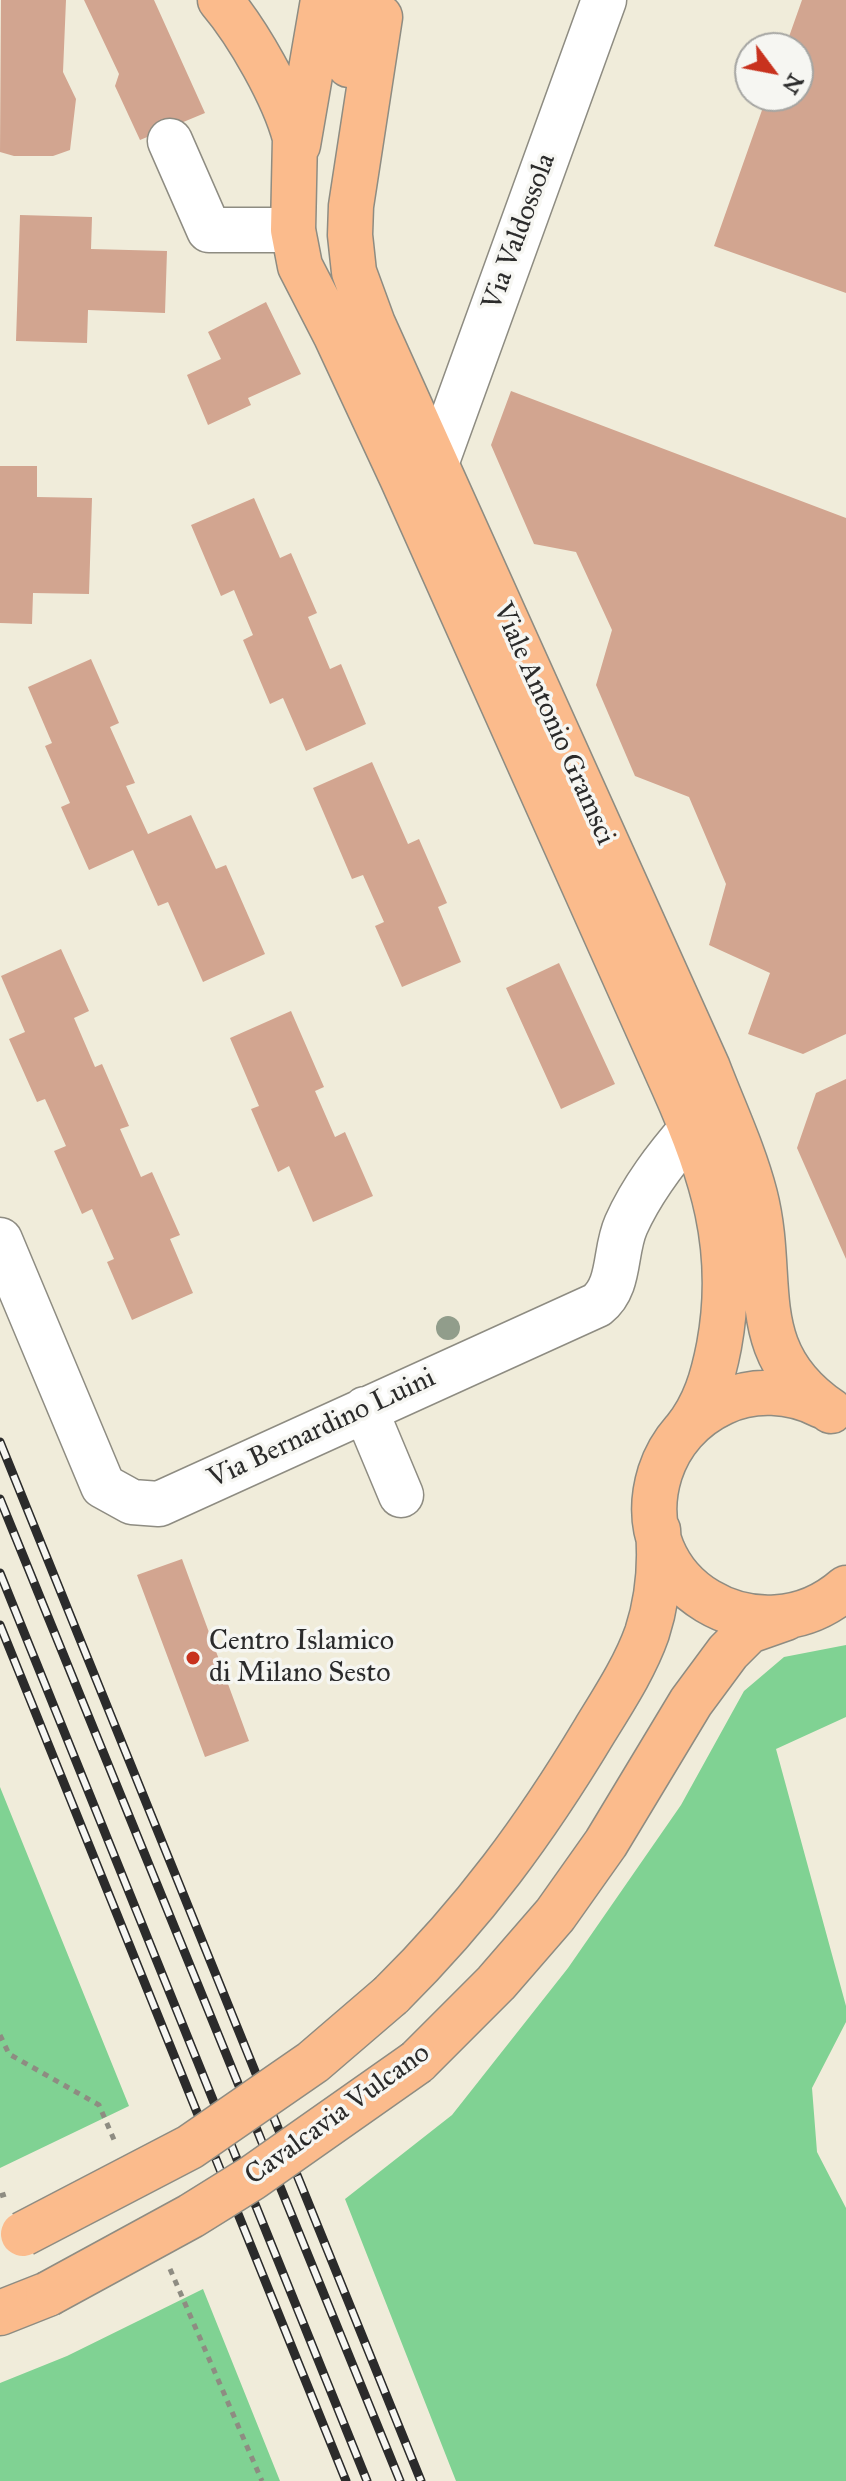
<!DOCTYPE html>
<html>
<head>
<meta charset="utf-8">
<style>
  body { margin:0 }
  #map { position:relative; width:846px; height:2481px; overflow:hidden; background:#f0ecda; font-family:"IM FELL Great Primer",serif }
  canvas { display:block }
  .north { position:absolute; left:734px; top:32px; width:80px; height:80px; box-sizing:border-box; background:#f6f6f2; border:2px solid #a5a5a2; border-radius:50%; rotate:122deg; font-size:22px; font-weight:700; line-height:32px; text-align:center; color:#2b2b2b }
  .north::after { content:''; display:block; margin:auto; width:28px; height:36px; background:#c8321e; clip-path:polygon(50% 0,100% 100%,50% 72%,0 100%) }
</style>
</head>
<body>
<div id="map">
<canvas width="846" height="2481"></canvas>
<div class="north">N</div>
</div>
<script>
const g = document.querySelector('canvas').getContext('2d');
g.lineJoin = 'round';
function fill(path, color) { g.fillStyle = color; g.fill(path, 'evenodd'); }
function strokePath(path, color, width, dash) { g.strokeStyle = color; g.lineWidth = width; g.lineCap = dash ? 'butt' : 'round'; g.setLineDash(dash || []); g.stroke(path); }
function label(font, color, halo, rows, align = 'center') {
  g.font = font + ' "IM FELL Great Primer",serif'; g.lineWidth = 7; g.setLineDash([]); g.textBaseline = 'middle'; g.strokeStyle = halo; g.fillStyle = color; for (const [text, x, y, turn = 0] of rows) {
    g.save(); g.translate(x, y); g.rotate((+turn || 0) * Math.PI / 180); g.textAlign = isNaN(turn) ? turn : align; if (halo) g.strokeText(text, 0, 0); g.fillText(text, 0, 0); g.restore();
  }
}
fill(new Path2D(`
  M846 1645V1717L776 1749 846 2006V2022L812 2088 817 2152 846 2208V2481H456L345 2199 452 2115 568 1968 681 1805 744 1691 784 1657Z
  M0 1787 129 2106 0 2168Z
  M203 2289 280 2481H0V2383L67 2356Z`), '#80d293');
fill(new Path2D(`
  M1 0H66L63 72 76 99 70 150 53 156H14L0 152Z
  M84 0H154L205 113 140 140 115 86 119 74Z
  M802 0H846V293L714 246 767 96H798V48H785Z
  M20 215 92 217 91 249 167 251 165 313 88 310 87 343 16 341Z
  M266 302 301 374 248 398 251 405 208 425 187 375 221 359 208 332Z
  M511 391 846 518V1034L803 1054 748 1034 770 973 709 945 726 884 689 797 635 776 596 685 612 630 576 552 534 544 491 445Z
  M0 466H37V497L92 498 89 594 33 593 32 624 0 623Z
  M254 498 280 558 291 553 317 613 308 617 330 669 341 664 366 724 306 751 283 698 270 704 243 640 253 635 234 590 221 596 191 525Z
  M91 659 119 723 110 727 135 783 126 786 148 834 191 815 216 869 226 865 265 954 203 982 168 902 158 906 133 850 89 870 61 807 70 803 45 746 52 743 28 687Z
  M372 762 408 844 419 839 447 903 438 907 461 962 402 987 375 926 384 922 363 875 352 879 313 788Z
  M61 949 89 1011 74 1018 95 1067 102 1064 129 1126 120 1129 141 1177 152 1172 180 1235 170 1239 193 1293 132 1320 107 1262 114 1259 92 1209 82 1214 54 1151 66 1146 45 1099 37 1102 9 1039 25 1032 1 976Z
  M559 963 615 1084 561 1109 506 988Z
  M291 1011 324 1087 315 1091 335 1137 345 1132 373 1196 313 1222 289 1166 278 1172 251 1109 259 1106 230 1038Z
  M846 1079V1259L797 1148 816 1093Z
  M182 1559 249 1741 205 1757 137 1575Z`), '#d2a590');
const minor = new Path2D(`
  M170 141 209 230H293
  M436 464 604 0
  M0 1240 103 1486 132 1502 159 1504 597 1305C621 1286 614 1252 626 1225 642 1189 666 1158 692 1128
  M365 1409 401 1495`);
const major = new Path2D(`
  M220 0C248 33 284 96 295 138L293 230 300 266 336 336 402 478 673 1085C712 1172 737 1249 719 1346 713 1377 705 1405 685 1430
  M349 0 354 26 349 65
  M380 17 351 206 350 235 354 272 373 324 708 1068C724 1110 744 1152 755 1195 777 1281 743 1351 831 1411
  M298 145 323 0
  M822 1406C791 1390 753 1388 722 1403 692 1417 670 1442 660 1473 625 1586 760 1663 846 1588
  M391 1995C474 1913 535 1830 595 1730 614 1699 635 1667 647 1633 658 1599 661 1565 658 1530
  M417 2062 496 1983 555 1915 606 1843 691 1702 728 1652 749 1631 786 1618
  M0 2313 48 2294`);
strokePath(minor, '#8e8c82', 47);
strokePath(major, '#8e8c82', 47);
strokePath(new Path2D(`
  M0 2035 9 2054 99 2105 115 2142
  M0 2196 6 2194
  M170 2269 262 2481`), '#8e8c82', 5, [6, 6]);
strokePath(minor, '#fff', 44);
strokePath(major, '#fbbb8c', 44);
const rail = new Path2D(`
  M0 1442 421 2481
  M0 1499 400 2481
  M0 1573 367 2481
  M0 1625 346 2481`);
strokePath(rail, '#2b2b2b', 9);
strokePath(rail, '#f6f6f2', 6, [18]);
const majorBridge = new Path2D(`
  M23 2234 190 2147 313 2062 391 1995
  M48 2294 191 2216 252 2178 417 2062`);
strokePath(majorBridge, '#8e8c82', 47, []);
strokePath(majorBridge, '#fbbb8c', 44);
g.fillStyle = '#919d8b';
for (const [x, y] of [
  [448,1328]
]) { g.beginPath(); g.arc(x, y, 12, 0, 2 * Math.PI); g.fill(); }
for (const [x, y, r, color] of [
  [193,1658,8,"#c8321e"]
]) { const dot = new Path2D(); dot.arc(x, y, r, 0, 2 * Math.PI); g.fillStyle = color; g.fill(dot); strokePath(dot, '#f6f6f2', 3); }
label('28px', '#2b2b2b', '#f6f6f2', [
  ["Via Valdossola",520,232,-70],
  ["Viale Antonio Gramsci",553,724,66],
  ["Via Bernardino Luini",322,1429,-25],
  ["Cavalcavia Vulcano",338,2115,-36]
]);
label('28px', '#2b2b2b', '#f6f6f2', [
  ["Centro Islamico",209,1642],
  ["di Milano Sesto",209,1674]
], 'left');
</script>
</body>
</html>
